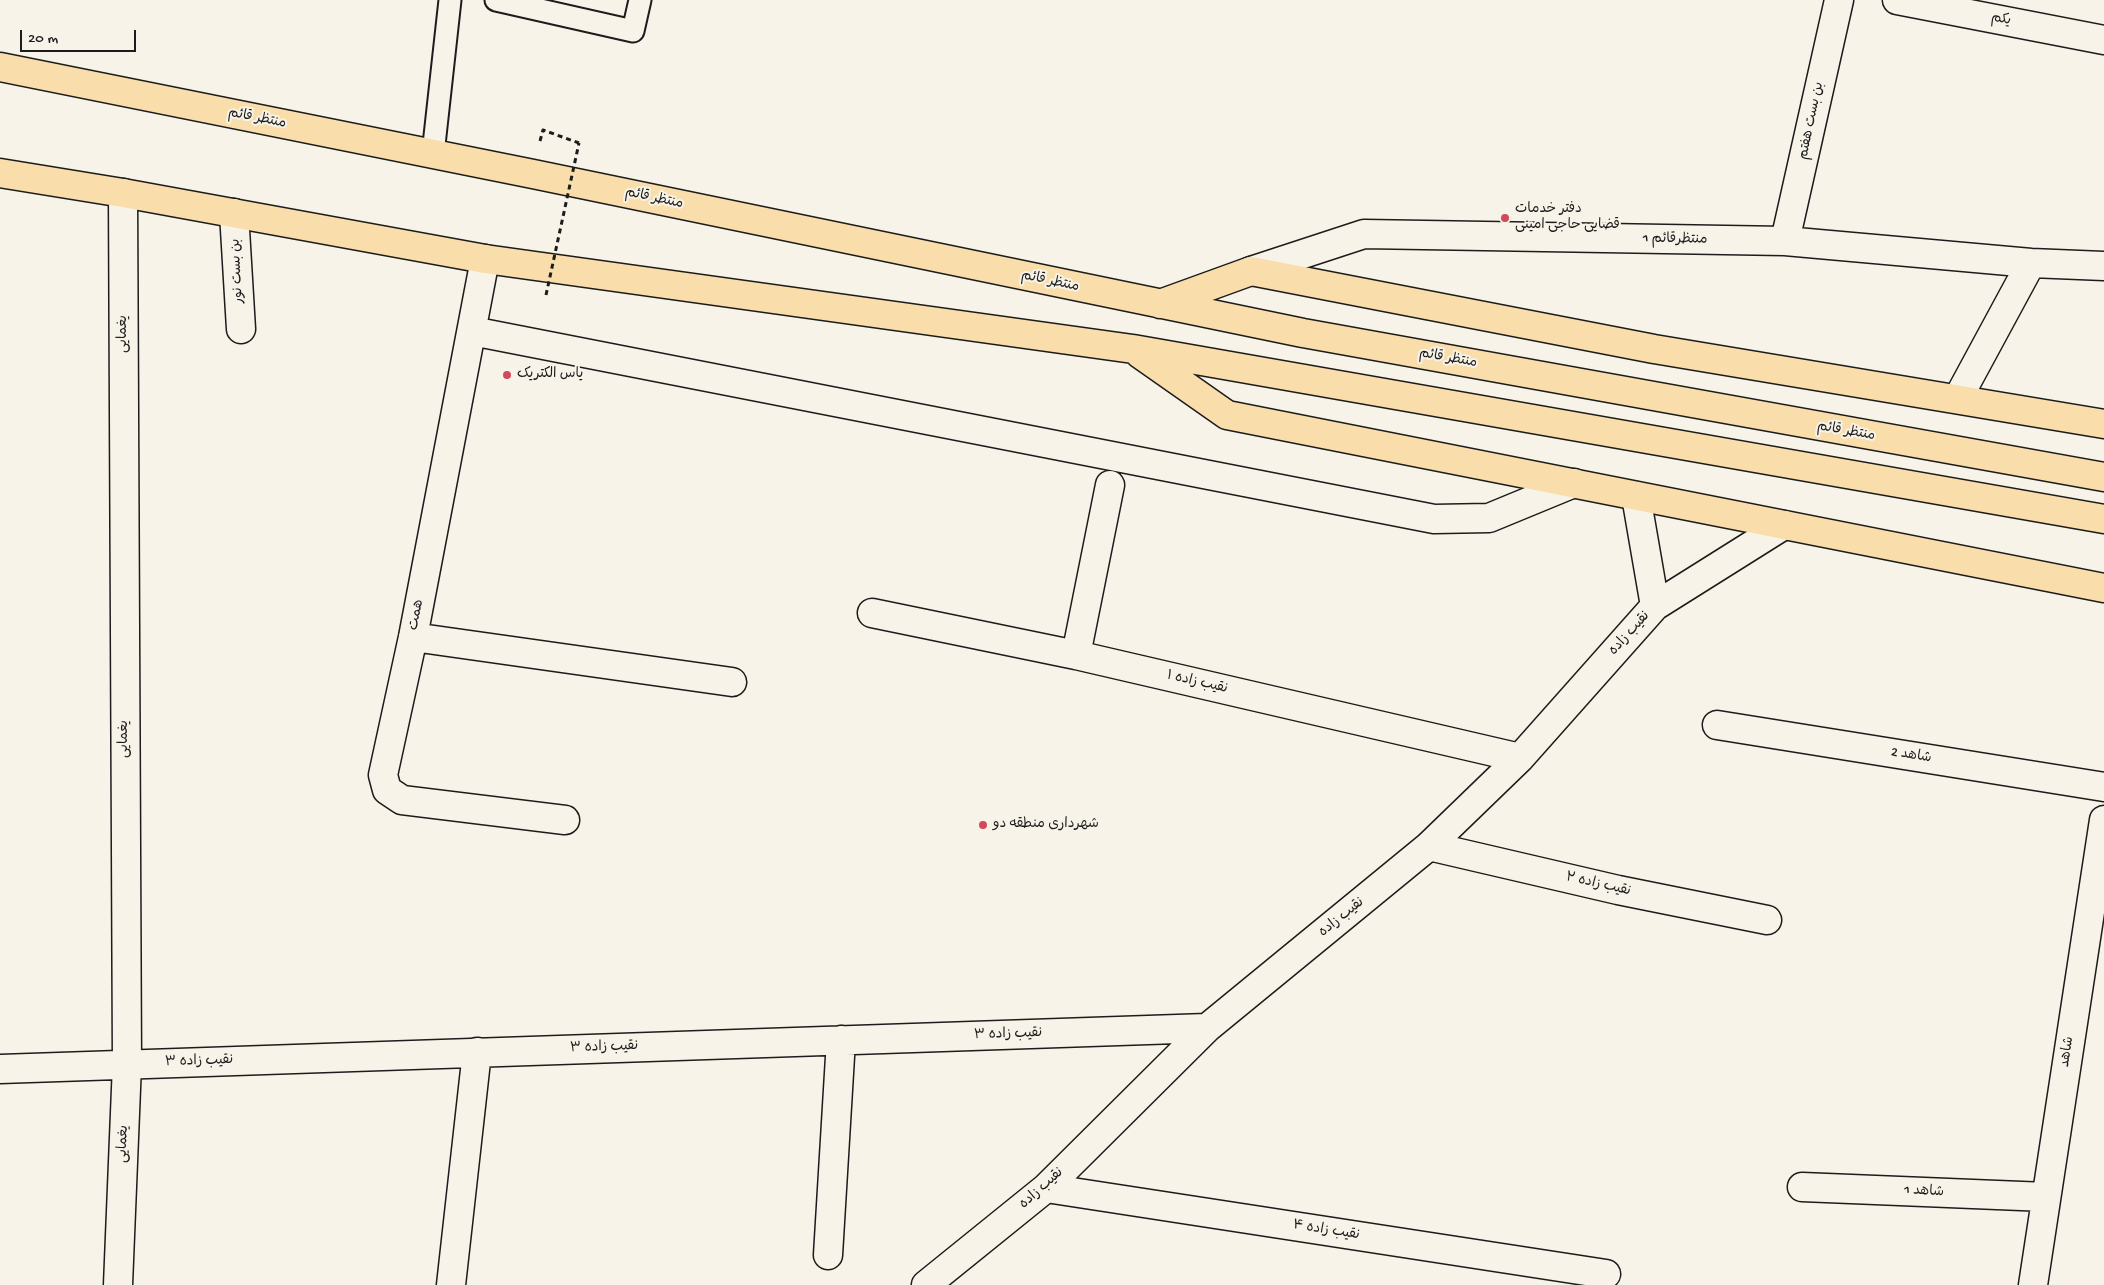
<!DOCTYPE html>
<html>
<head>
<meta charset="utf-8">
<style>
  body { margin:0 }
  #map { position:relative; width:2104px; height:1285px; overflow:hidden; background:#f7f3e8; font-family:"Gochi Hand",sans-serif }
  canvas { display:block }
  .scale { position:absolute; left:20px; top:30px; width:116px; height:22px; box-sizing:border-box; border:2px solid #1c1c1c; border-top:0; padding-left:6px; font-size:15px; line-height:18px; white-space:nowrap; color:#1c1c1c; -webkit-text-stroke:4px #f7f3e8; paint-order:stroke }
</style>
</head>
<body>
<div id="map">
<canvas width="2104" height="1285"></canvas>
<div class="scale">20 m</div>
</div>
<script>
const g = document.querySelector('canvas').getContext('2d');
g.lineJoin = 'round';
function strokePath(path, color, width, dash) { g.strokeStyle = color; g.lineWidth = width; g.lineCap = dash ? 'butt' : 'round'; g.setLineDash(dash || []); g.stroke(path); }
function label(font, color, halo, rows, align = 'center') {
  g.font = font + ' "Gochi Hand","Playpen Sans Arabic",sans-serif'; g.lineWidth = 4; g.setLineDash([]); g.textBaseline = 'middle'; g.strokeStyle = halo; g.fillStyle = color; for (const [text, x, y, turn = 0] of rows) {
    g.save(); g.translate(x, y); g.rotate((+turn || 0) * Math.PI / 180); g.textAlign = isNaN(turn) ? turn : align; if (halo) g.strokeText(text, 0, 0); g.fillText(text, 0, 0); g.restore();
  }
}
const service = new Path2D(`
  M496 0 633 31 640 0
  M433 154 450 0`);
const minor = new Path2D(`
  M1897 0 2104 40
  M234 213 241 329
  M1785 241 1839 0
  M485 259 413 637 383 775 387 790 402 800 565 820
  M1251 271 1364 234 1785 241 2031 263 2104 266
  M472 331 1434 519 1489 518 1574 483
  M1958 398 2031 263
  M1636 496 1655 606
  M872 613 1076 655 1520 758
  M413 637 732 682
  M1076 655 1110 485
  M1717 725 2104 787
  M1429 846 1618 890 1767 920
  M0 1069 1207 1028
  M1802 1187 2046 1197
  M1046 1188 1606 1274
  M828 1255 841 1040
  M118 1285 127 1064 123 193
  M451 1285 477 1052
  M926 1285 1046 1188 1207 1028 1429 846 1520 758 1655 606 1784 525
  M2033 1285 2104 820`);
const primary = new Path2D(`
  M0 67 533 174 1303 333 2104 477
  M0 173 123 193 485 259 1133 349 2104 519
  M1160 304 1251 271 1654 349 2104 424
  M1140 354 1227 415 2104 588`);
strokePath(service, '#1c1c1c', 25);
strokePath(minor, '#1c1c1c', 31);
strokePath(primary, '#1c1c1c', 31);
strokePath(new Path2D(`
  M540 141 543 130 579 143`), '#1c1c1c', 3, [5, 4]);
strokePath(service, '#f7f3e8', 21);
strokePath(minor, '#f7f3e8', 28);
strokePath(primary, '#f9deab', 28);
strokePath(new Path2D(`
  M546 295 579 143`), '#1c1c1c', 3, [5, 4]);
for (const [x, y, r, color] of [
  [1505,218,5,"#d1495b"],
  [507,375,5,"#d1495b"],
  [983,825,5,"#d1495b"]
]) { const dot = new Path2D(); dot.arc(x, y, r, 0, 2 * Math.PI); g.fillStyle = color; g.fill(dot); strokePath(dot, '#f7f3e8', 2); }
label('14px', '#1c1c1c', '#f7f3e8', [
  ["یکم",2001,20,11],
  ["منتظر قائم",257,119,11],
  ["بن بست هفتم",1812,121,-78],
  ["منتظر قائم",654,199,12],
  ["منتظرقائم 1",1675,240,1],
  ["بن بست نور",238,271,-93],
  ["منتظر قائم",1050,282,12],
  ["یغمایی",124,334,-90],
  ["منتظر قائم",1448,359,10],
  ["منتظر قائم",1846,432,10],
  ["همت",417,615,-79],
  ["نقیب زاده",1630,634,-48],
  ["نقیب زاده ۱",1197,683,13],
  ["یغمایی",125,739,-90],
  ["شاهد 2",1911,756,9],
  ["نقیب زاده ۲",1598,885,13],
  ["نقیب زاده",1342,918,-39],
  ["نقیب زاده ۳",1008,1035,-2],
  ["نقیب زاده ۳",604,1048,-2],
  ["شاهد",2068,1052,-81],
  ["نقیب زاده ۳",199,1062,-2],
  ["یغمایی",124,1144,-88],
  ["نقیب زاده",1042,1189,-42],
  ["شاهد 1",1924,1192,3],
  ["نقیب زاده ۴",1326,1231,9]
]);
label('14px', '#1c1c1c', '#f7f3e8', [
  ["دفتر خدمات",1515,210],
  ["قضایی حاجی امینی",1515,226],
  ["یاس الکتریک",517,375],
  ["شهرداری منطقه دو",993,825]
], 'left');
</script>
</body>
</html>
